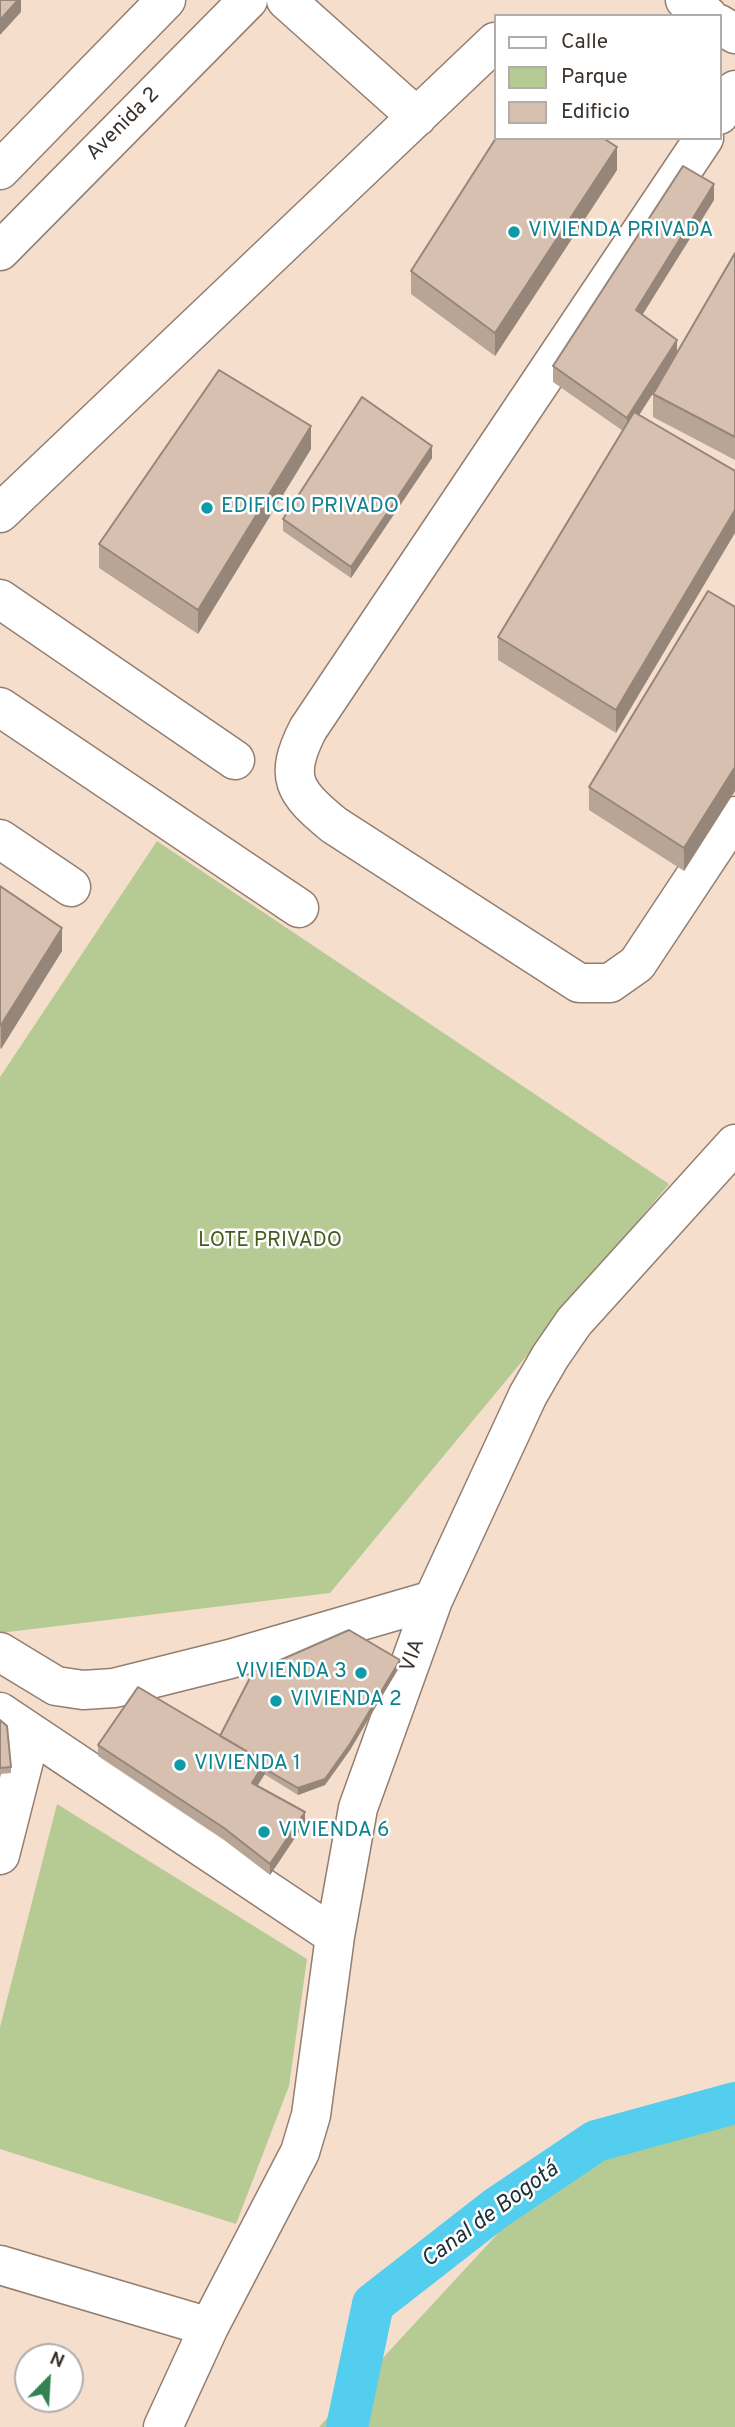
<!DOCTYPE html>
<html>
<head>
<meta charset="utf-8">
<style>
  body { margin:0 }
  #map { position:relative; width:735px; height:2427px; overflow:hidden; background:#f6decd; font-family:Overpass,sans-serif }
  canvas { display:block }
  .legend { position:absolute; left:494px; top:14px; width:228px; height:126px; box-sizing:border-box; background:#fff; border:2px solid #b1adab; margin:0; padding:9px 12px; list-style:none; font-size:21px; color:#3b322c }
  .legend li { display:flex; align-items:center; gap:14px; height:35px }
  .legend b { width:35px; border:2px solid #b1adab }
  .north { position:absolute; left:14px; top:2343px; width:70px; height:70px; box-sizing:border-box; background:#fff; border:2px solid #b1adab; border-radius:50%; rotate:24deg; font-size:19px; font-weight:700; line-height:28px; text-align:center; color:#3b322c }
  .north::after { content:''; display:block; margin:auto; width:24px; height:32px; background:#338252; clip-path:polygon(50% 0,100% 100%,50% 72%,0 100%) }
</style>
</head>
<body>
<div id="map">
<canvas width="735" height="2427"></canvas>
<ul class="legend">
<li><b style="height:9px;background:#fff"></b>Calle</li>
<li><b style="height:19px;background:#b6cb93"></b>Parque</li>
<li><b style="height:19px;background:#d7c0af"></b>Edificio</li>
</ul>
<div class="north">N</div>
</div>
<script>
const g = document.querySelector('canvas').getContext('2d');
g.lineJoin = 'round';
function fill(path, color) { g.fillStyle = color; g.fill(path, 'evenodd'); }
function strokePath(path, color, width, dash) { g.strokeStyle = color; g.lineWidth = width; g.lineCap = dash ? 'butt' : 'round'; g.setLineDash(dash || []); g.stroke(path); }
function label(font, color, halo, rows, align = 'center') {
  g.font = font + ' Overpass,sans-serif'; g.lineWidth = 5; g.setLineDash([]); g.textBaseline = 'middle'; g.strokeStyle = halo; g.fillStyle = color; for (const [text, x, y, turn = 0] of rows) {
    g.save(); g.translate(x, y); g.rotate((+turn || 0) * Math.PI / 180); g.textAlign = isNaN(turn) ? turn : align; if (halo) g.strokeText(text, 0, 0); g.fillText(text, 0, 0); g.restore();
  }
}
fill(new Path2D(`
  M157 841 669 1184 330 1593 0 1633V1077Z
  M57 1804 307 1959 289 2086 236 2224 0 2149V2027Z
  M735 2116V2427H319L564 2162Z`), '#b6cb93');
strokePath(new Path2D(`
  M347 2427 373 2304 495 2209 596 2141 735 2103`), '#54ceee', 42);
const minor = new Path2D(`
  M286 0 417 117
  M685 0 708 16
  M719 24 735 34
  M719 115 735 90
  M704 138 308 729C283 778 294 792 334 825L579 983H610L637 964 735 816
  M0 170 166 0
  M0 251 248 0
  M0 513 495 42
  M0 599 235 760
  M0 707 299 908
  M0 839 71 887
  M0 1652 56 1686 83 1690 114 1688 230 1659 433 1600
  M0 1712 335 1936
  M0 1855 31 1733
  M0 2265 209 2327
  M163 2427 209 2327 300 2152 311 2115 335 1936 358 1808 433 1600 528 1395 550 1357 574 1322 735 1144`);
strokePath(minor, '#937e6f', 41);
strokePath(minor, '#fff', 38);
fill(new Path2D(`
  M617 170 495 356 411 294V271Z
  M714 200 642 315 677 353 735 253V460L653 417V394L661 380 639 414 616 733 498 660V637L623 431 553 382V366Z
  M311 449 198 634 99 568V544Z
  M432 458 351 578 283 531V519Z
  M735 607V791L684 871 589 810V787Z
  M0 886 62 951 1 1049 0 1048Z
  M400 1666 350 1750 325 1785 298 1795 264 1774 258 1785 305 1823 270 1875 224 1840 98 1756V1745L220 1736Z
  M0 1720 11 1767V1773L0 1774Z`), '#b9a596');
fill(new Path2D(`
  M18 0H21V12L0 35V20Z
  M617 147V170L495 356V333Z
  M714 184V200L636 325V310Z
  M677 340V356L627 434V418Z
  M311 426V449L198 634V610Z
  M432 446V458L351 578V567Z
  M735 510V533L616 733V710Z
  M735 767V791L684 871V848Z
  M62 928V951L1 1049V1025Z
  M400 1660V1666L350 1750 325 1785 298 1795V1788Z
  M265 1762V1774L252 1794V1783Z
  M305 1812V1823L270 1875V1864Z`), '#96867a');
const building = new Path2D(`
  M0 0H18L0 20Z
  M496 138H603L617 147 495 333 411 271Z
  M683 166 714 184 636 310 677 340 627 418 553 366Z
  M735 253V437L653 394Z
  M219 370 311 426 198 610 99 544Z
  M362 397 432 446 351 567 283 519Z
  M634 412 735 471V510L616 710 498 637Z
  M708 591 735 607V767L684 848 589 787Z
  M0 886 62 928 1 1025H0Z
  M349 1630 400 1660 350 1744 325 1779 298 1788 265 1769V1762L220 1736 253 1672Z
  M138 1687 265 1762 252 1783 305 1812 270 1864 224 1828 98 1745Z
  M0 1720 7 1726 11 1767 0 1768Z`);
fill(building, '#d7c0af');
strokePath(building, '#96867a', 2);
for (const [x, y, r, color] of [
  [514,232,7,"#0f9aa8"],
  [207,508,7,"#0f9aa8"],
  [361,1673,7,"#0f9aa8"],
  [276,1701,7,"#0f9aa8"],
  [180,1765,7,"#0f9aa8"],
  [264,1832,7,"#0f9aa8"]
]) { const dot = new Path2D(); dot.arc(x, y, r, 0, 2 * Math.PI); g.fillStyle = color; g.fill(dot); strokePath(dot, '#fff', 2.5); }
label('21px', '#3b322c', '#fff', [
  ["Avenida 2",124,125,-45],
  ["VIA",414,1656,-70]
]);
label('21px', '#0d838f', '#fff', [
  ["VIVIENDA PRIVADA",528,232],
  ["EDIFICIO PRIVADO",221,508],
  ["VIVIENDA 3",347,1673,"right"],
  ["VIVIENDA 2",290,1701],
  ["VIVIENDA 1",194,1765],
  ["VIVIENDA 6",278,1832]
], 'left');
label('21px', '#475a1e', '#fff', [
  ["LOTE PRIVADO",270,1242]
]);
label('italic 23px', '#1b3137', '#fff', [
  ["Canal de Bogotá",491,2216,-36]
]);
</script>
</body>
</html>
